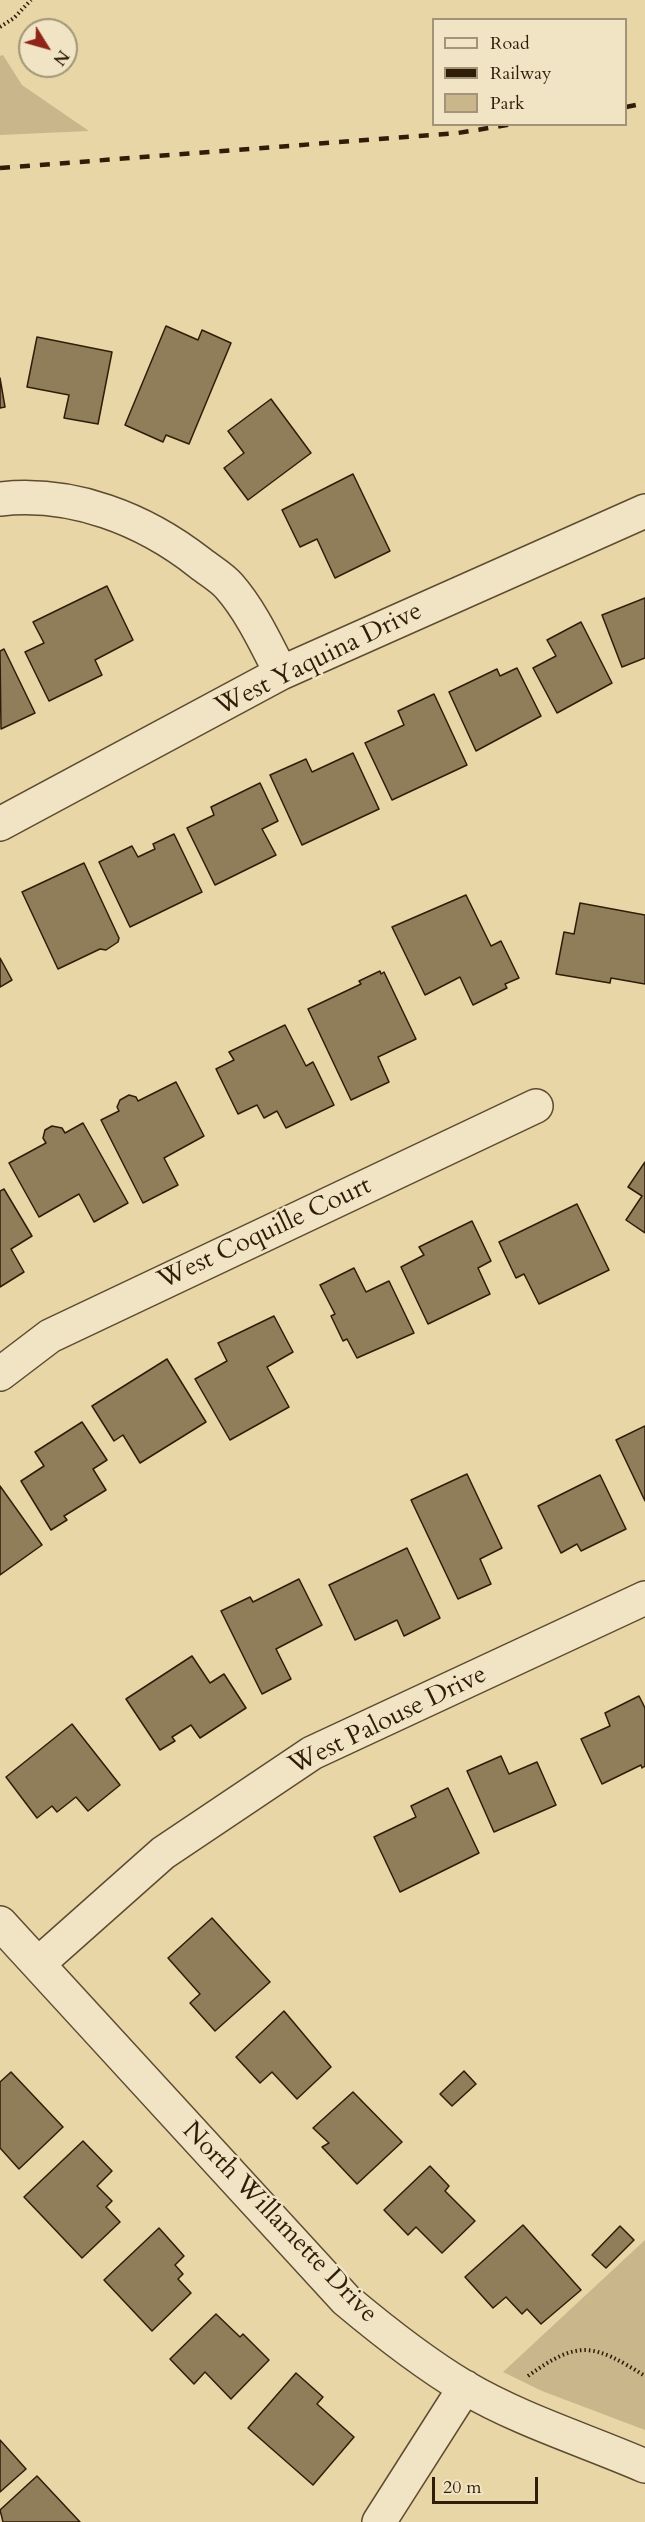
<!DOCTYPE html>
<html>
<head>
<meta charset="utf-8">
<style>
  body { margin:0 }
  #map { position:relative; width:645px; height:2522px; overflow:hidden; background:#e8d6a6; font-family:Cardo,serif }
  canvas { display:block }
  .legend { position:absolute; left:432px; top:18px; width:195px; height:108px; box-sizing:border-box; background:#f0e4c5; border:2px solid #a39479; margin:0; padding:8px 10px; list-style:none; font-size:18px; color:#301d08 }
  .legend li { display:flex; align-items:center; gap:12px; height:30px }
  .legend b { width:30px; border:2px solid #a39479 }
  .north { position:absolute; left:18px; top:18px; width:60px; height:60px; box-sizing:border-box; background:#f0e4c5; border:2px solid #a39479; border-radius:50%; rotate:127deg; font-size:16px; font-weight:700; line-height:24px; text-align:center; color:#301d08 }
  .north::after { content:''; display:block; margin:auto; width:21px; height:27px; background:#8f2418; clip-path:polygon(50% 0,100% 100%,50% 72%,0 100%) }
  .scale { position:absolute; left:432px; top:2477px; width:106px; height:27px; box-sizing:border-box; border:3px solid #301d08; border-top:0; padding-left:8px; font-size:18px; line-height:21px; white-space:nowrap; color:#301d08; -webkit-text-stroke:4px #f0e4c5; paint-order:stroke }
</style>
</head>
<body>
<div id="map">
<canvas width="645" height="2522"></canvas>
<ul class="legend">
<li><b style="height:8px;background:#f0e4c5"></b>Road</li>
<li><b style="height:8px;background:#301d08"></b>Railway</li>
<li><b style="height:16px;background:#c9b78b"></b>Park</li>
</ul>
<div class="north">N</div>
<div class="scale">20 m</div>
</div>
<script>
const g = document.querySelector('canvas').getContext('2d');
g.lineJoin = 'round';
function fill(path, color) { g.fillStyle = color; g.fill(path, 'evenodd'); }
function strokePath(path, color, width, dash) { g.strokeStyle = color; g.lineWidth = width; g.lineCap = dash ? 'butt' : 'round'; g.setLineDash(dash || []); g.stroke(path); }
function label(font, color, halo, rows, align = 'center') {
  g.font = font + ' Cardo,serif'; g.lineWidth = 5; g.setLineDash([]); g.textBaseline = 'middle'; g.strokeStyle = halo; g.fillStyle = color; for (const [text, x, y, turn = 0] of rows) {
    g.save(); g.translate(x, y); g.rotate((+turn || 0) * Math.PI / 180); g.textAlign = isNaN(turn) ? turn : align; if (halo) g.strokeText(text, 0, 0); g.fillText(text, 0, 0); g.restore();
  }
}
fill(new Path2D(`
  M3 55 22 85 89 131 0 135V56Z
  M645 2240V2430L542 2391 503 2372Z`), '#c9b78b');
const building = new Path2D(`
  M166 326 198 340 202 330 231 343 189 444 166 435 163 442 125 425Z
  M37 337 112 352 98 424 64 418 69 395 27 387Z
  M0 378 5 407 0 408Z
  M271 399 311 453 248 500 224 468 244 453 228 431Z
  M353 474 390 551 335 578 317 539 300 547 282 510Z
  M107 586 133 640 95 660 102 675 49 701 25 652 44 643 33 622Z
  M645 598V658L622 667 602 615Z
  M581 622 612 683 557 713 533 668 556 656 547 640Z
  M4 649 35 713 1 729 0 651Z
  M517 668 541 716 476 751 449 692 497 669 500 676Z
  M434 694 467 765 392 800 365 743 404 725 398 711Z
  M353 753 379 809 302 845 270 775 306 759 312 772Z
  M260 783 278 821 262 829 276 855 215 885 187 828 214 815 211 807Z
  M174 834 202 892 130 927 99 862 132 846 138 857 155 849 153 844Z
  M84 863 119 938 118 942 106 950 100 949 58 969 22 892Z
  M466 895 491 946 501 941 519 978 505 984 507 988 473 1005 460 977 425 995 392 927Z
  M580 903 645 915V984L611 978 610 983 556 974 564 932 574 934Z
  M0 958 12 980 0 987Z
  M380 971 381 974 384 972 416 1039 378 1057 389 1082 351 1100 308 1009 361 984 359 981Z
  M285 1025 306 1066 313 1062 334 1105 286 1128 277 1111 264 1118 257 1105 238 1114 216 1069 234 1060 229 1052Z
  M176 1082 204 1136 164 1158 178 1185 143 1203 101 1120 119 1111 117 1107 120 1100 129 1095 136 1097 138 1101Z
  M83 1123 128 1203 94 1222 79 1194 39 1217 9 1163 46 1143 43 1138 45 1130 52 1126 62 1128 65 1133Z
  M645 1162V1233L626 1220 642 1196 628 1187Z
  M4 1189 32 1236 11 1249 24 1272 0 1287V1191Z
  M577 1204 609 1270 539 1304 524 1274 516 1278 499 1242Z
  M472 1221 491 1261 478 1268 490 1294 428 1324 401 1267 424 1255 419 1247Z
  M354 1268 366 1292 389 1281 414 1333 357 1358 347 1339 343 1341 331 1316 335 1314 320 1285Z
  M274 1316 293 1352 267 1367 289 1407 230 1440 195 1379 227 1361 218 1343Z
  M167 1359 206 1422 140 1463 123 1435 114 1441 92 1406Z
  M82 1422 107 1460 93 1469 106 1490 64 1516 67 1520 51 1530 21 1481 44 1466 35 1452Z
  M645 1426V1501L616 1440Z
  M467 1474 502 1548 480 1559 491 1584 458 1599 411 1500Z
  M600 1475 626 1529 581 1551 577 1544 561 1553 538 1506Z
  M0 1486 42 1545 0 1575Z
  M407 1548 440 1618 404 1636 397 1620 355 1640 329 1585Z
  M299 1579 322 1625 276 1649 291 1679 262 1694 221 1611 250 1597 253 1602Z
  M192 1656 210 1683 224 1674 246 1708 200 1738 191 1725 172 1737 175 1741 160 1750 126 1699Z
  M639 1696 645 1708V1766L642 1768 641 1765 602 1784 581 1739 610 1726 605 1713Z
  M72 1724 120 1785 88 1811 76 1797 57 1812 52 1806 37 1818 6 1777Z
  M501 1756 509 1774 537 1762 556 1805 494 1832 467 1771Z
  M448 1788 479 1853 400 1892 374 1837 416 1817 411 1806Z
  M212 1918 270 1982 215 2031 190 2003 200 1994 168 1958Z
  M284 2011 331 2067 297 2099 272 2072 260 2083 236 2057Z
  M464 2071 476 2084 452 2106 440 2094Z
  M11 2072 63 2127 19 2169 0 2148V2082Z
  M353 2092 402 2142 357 2184 322 2147 329 2143 313 2128Z
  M83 2141 112 2171 97 2186 112 2201 106 2207 120 2222 82 2258 24 2197Z
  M430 2166 449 2186 445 2191 475 2221 442 2253 416 2227 408 2235 384 2210Z
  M523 2225 581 2290 541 2324 527 2309 522 2314 506 2297 493 2308 465 2277Z
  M620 2226 634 2240 606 2268 592 2255Z
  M159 2228 184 2256 175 2265 183 2274 178 2279 191 2293 152 2331 104 2280Z
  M216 2314 240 2337 243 2334 269 2360 231 2399 205 2372 194 2384 170 2359Z
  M296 2373 323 2397 317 2404 354 2437 313 2485 248 2428Z
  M0 2440 26 2469 0 2492Z
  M37 2476 80 2522H3L0 2510Z`);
fill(building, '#907d5a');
strokePath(building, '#301d08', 1.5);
const minor = new Path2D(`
  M0 499C73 491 144 519 200 563 210 571 221 577 229 586 251 611 266 644 281 673
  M0 824 281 673 645 511
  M0 1374 50 1336 536 1106
  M0 1923 346 2300C383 2331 422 2362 464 2387 520 2420 585 2440 645 2466
  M38 1964 163 1853 312 1753 645 1598
  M379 2522 465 2387`);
strokePath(minor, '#5e4b30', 36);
strokePath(new Path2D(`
  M0 27 14 18 31 0
  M528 2376C579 2339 594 2344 645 2376`), '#301d08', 4, [1.5, 3]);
strokePath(minor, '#f0e4c5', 33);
strokePath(new Path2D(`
  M626 107 645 103
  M0 168 458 133 513 124`), '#301d08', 4.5, [10, 10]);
label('26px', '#301d08', '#f0e4c5', [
  ["West Yaquina Drive",319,660,-26],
  ["West Coquille Court",265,1234,-25],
  ["West Palouse Drive",388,1721,-26],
  ["North Willamette Drive",279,2223,46]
]);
</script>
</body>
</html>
